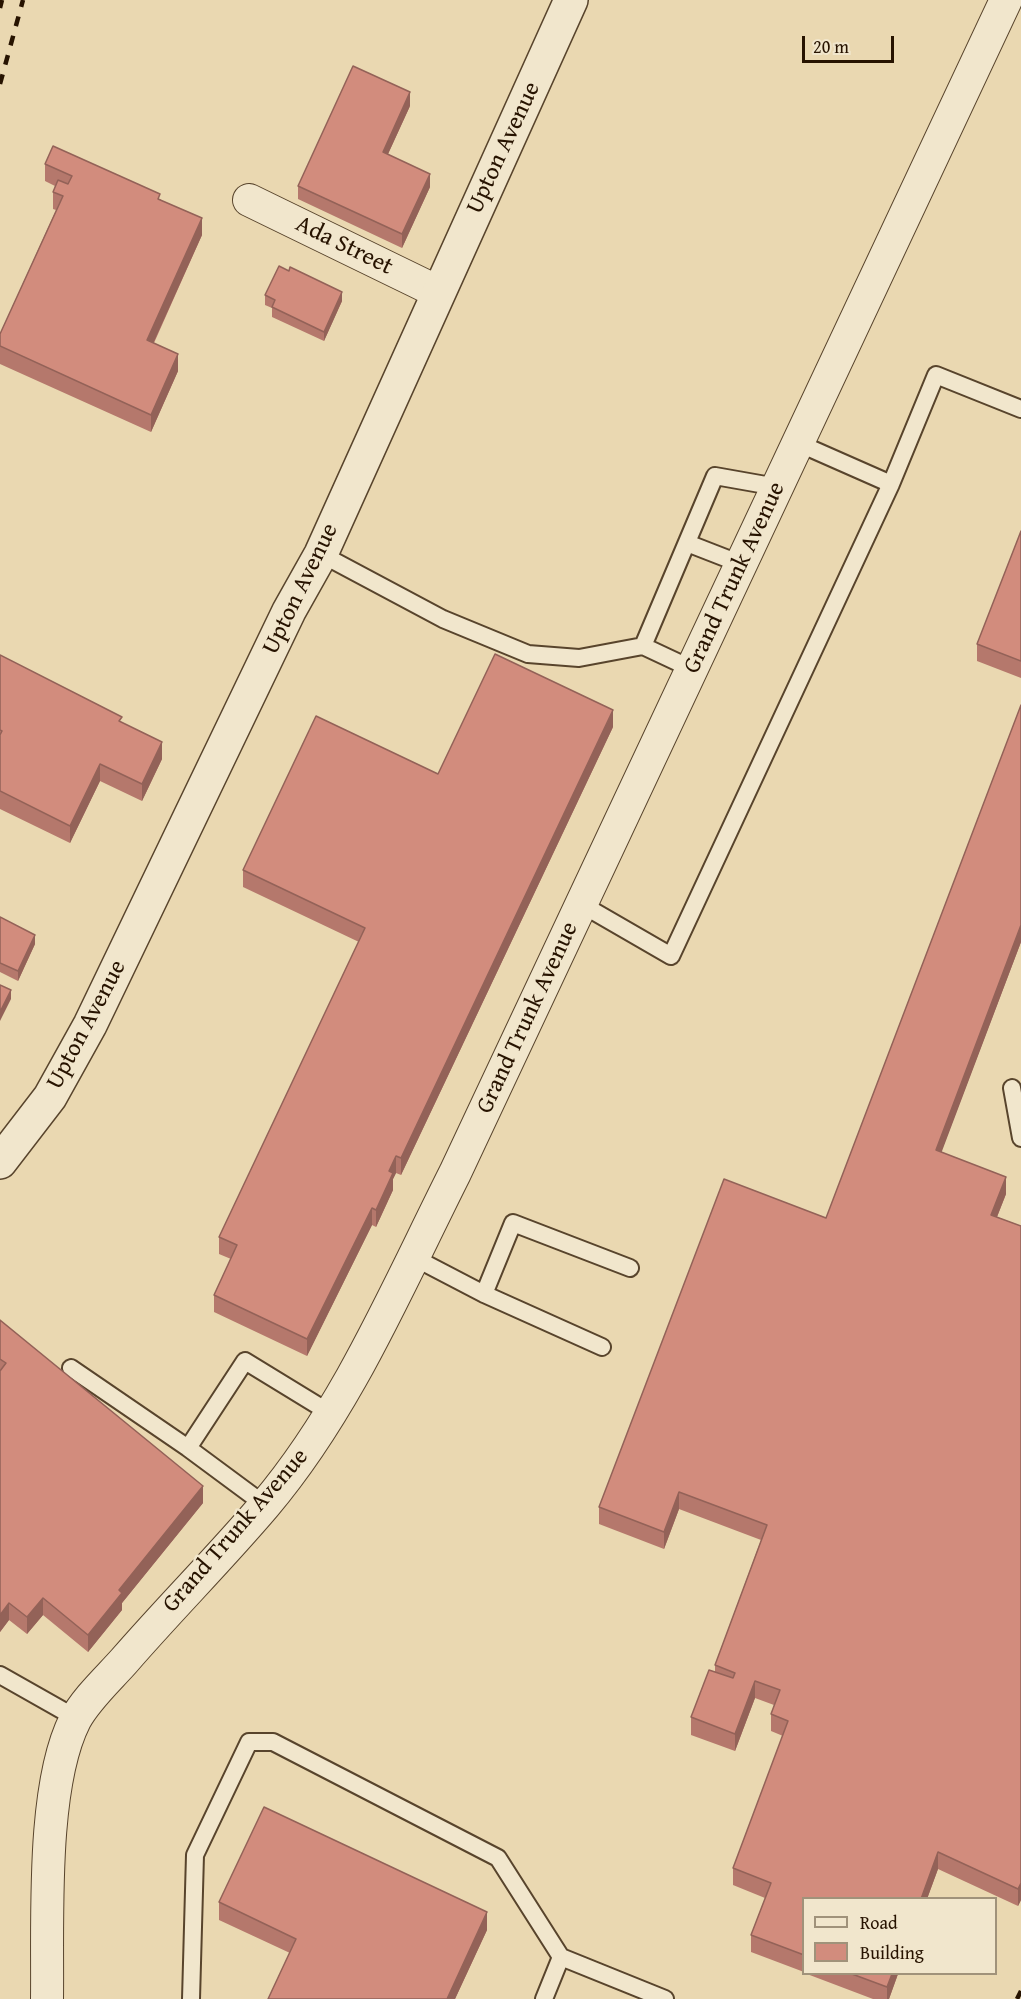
<!DOCTYPE html>
<html>
<head>
<meta charset="utf-8">
<style>
  body { margin:0 }
  #map { position:relative; width:1021px; height:1999px; overflow:hidden; background:#ead8b1; font-family:"Gentium Book Plus",serif }
  canvas { display:block }
  .legend { position:absolute; left:802px; top:1897px; width:195px; height:78px; box-sizing:border-box; background:#f1e6cc; border:2px solid #a0927a; margin:0; padding:8px 10px; list-style:none; font-size:18px; color:#271300 }
  .legend li { display:flex; align-items:center; gap:12px; height:30px }
  .legend b { width:30px; border:2px solid #a0927a }
  .scale { position:absolute; left:802px; top:36px; width:92px; height:27px; box-sizing:border-box; border:3px solid #271300; border-top:0; padding-left:8px; font-size:18px; line-height:21px; white-space:nowrap; color:#271300; -webkit-text-stroke:4px #f1e6cc; paint-order:stroke }
</style>
</head>
<body>
<div id="map">
<canvas width="1021" height="1999"></canvas>
<ul class="legend">
<li><b style="height:8px;background:#f1e6cc"></b>Road</li>
<li><b style="height:16px;background:#d28c7d"></b>Building</li>
</ul>
<div class="scale">20 m</div>
</div>
<script>
const g = document.querySelector('canvas').getContext('2d');
g.lineJoin = 'round';
function strokePath(path, color, width, dash) { g.strokeStyle = color; g.lineWidth = width; g.lineCap = dash ? 'butt' : 'round'; g.setLineDash(dash || []); g.stroke(path); }
function fill(path, color) { g.fillStyle = color; g.fill(path, 'evenodd'); }
function label(font, color, halo, rows, align = 'center') {
  g.font = font + ' "Gentium Book Plus",serif'; g.lineWidth = 5; g.setLineDash([]); g.textBaseline = 'middle'; g.strokeStyle = halo; g.fillStyle = color; for (const [text, x, y, turn = 0] of rows) {
    g.save(); g.translate(x, y); g.rotate((+turn || 0) * Math.PI / 180); g.textAlign = isNaN(turn) ? turn : align; if (halo) g.strokeText(text, 0, 0); g.fillText(text, 0, 0); g.restore();
  }
}
const service = new Path2D(`
  M798 443 891 484 936 375 1021 409
  M687 543 741 564
  M321 554 443 619 528 654 579 658 643 646 692 669
  M643 646 715 476 777 487
  M581 904 671 956 891 484
  M1012 1088 1021 1138
  M413 1257 484 1294 602 1347
  M484 1294 513 1223 630 1268
  M71 1368 188 1448 265 1505
  M188 1448 245 1361 330 1413
  M0 1675 76 1718
  M191 1999 195 1855 249 1742H273L498 1858 561 1957 665 1999
  M544 1999 561 1957`);
const minor = new Path2D(`
  M249 200 438 292
  M47 1999C48 1923 41 1787 75 1720 86 1699 108 1679 124 1661 170 1608 220 1558 265 1505 347 1408 398 1286 455 1173L1006 0`);
const tertiary = new Path2D(`
  M0 1162 50 1097 90 1025 289 611 321 554 571 0`);
strokePath(service, '#58442c', 20);
strokePath(minor, '#58442c', 34);
strokePath(tertiary, '#58442c', 36);
strokePath(service, '#f1e6cc', 16);
strokePath(minor, '#f1e6cc', 32);
strokePath(tertiary, '#f1e6cc', 33);
strokePath(new Path2D(`
  M0 8 2 0
  M0 84 23 0
  M1017 1999 1021 1991`), '#271300', 4.5, [10, 10]);
fill(new Path2D(`
  M410 106 388 154 430 187 402 248 298 199V186Z
  M45 164 160 199 202 235 154 343 178 371 151 432 0 364V334L56 210 53 209V192L55 186 45 181Z
  M265 295 342 301 324 341 272 317V308L265 305Z
  M1021 531V678L977 661V644Z
  M0 655 122 723 162 759 142 801 100 781 70 843 0 809Z
  M1021 705V942L941 1152 1006 1194 997 1217 1021 1226V1900L1018 1906 938 1869 927 1899H804V1972L751 1952V1935L765 1898 733 1885V1868L783 1736 771 1731V1714L774 1705 755 1698 735 1751 691 1735V1717L715 1671V1665L761 1540 679 1509 664 1549 599 1524V1507L826 1218Z
  M613 727 401 1175 396 1173 393 1179V1190L376 1227 372 1225 307 1356 214 1312V1295L231 1259 219 1254V1237L359 942 243 887V870L438 774Z
  M0 917 35 944 18 981 0 972Z
  M0 1320 203 1503 122 1603V1610L88 1652 43 1615 27 1634 9 1620 0 1632Z
  M219 1902 487 1930 455 1999H268L290 1953 219 1920Z
  M807 1974H898L889 1999H873Z`), '#b5786c');
fill(new Path2D(`
  M410 92V106L383 165V152Z
  M430 174V187L402 248V234Z
  M202 218V235L147 357V340Z
  M342 292V301L324 341V332Z
  M178 354V371L151 432V415Z
  M613 710V727L401 1175V1158Z
  M162 742V759L142 801V784Z
  M100 764V781L70 843V826Z
  M1021 925V942L936 1167V1150Z
  M35 935V944L18 981V971Z
  M11 990V999L0 1021V1012Z
  M396 1156V1173L393 1179V1190L376 1227V1210L389 1171Z
  M1006 1177V1194L991 1232V1215Z
  M372 1208V1225L307 1356V1339Z
  M203 1486V1503L122 1603V1610L88 1652V1635L119 1590Z
  M679 1492V1509L664 1549V1532Z
  M43 1598V1615L27 1634V1617Z
  M9 1603V1620L0 1632V1615Z
  M755 1681V1698L735 1751V1734Z
  M938 1852V1869L927 1899H921Z
  M1021 1883V1900L1018 1906V1889Z
  M487 1912V1930L455 1999H447Z
  M892 1974H898L889 1999H887V1987Z`), '#936258');
const building = new Path2D(`
  M353 66 410 92 383 152 430 174 402 234 298 186Z
  M53 146 160 194 158 199 202 218 147 340 178 354 151 415 0 346V334L63 196 53 192 58 180 68 184 72 176 45 164Z
  M279 266 289 271 290 267 342 292 324 332 272 307 275 300 265 295Z
  M1021 531V661L977 644Z
  M495 654 613 710 401 1158 396 1156 389 1171 393 1173 376 1210 372 1208 307 1339 214 1295 237 1245 219 1237 365 928 243 870 316 716 438 774Z
  M0 655 122 717 119 721 162 742 142 784 100 764 70 826 0 791V735L2 731 0 730Z
  M1021 705V925L936 1150 1006 1177 991 1215 1021 1226V1883L1018 1889 938 1852 921 1899H804V1955L751 1935 771 1883 733 1868 788 1721 771 1714 780 1690 755 1681 735 1734 691 1717 709 1670 733 1678 735 1673 715 1665 767 1525 679 1492 664 1532 599 1507 724 1179 826 1218Z
  M0 917 35 935 18 971 0 963Z
  M0 985 11 990 0 1012Z
  M0 1320 203 1486 119 1590 122 1593 88 1635 43 1598 27 1617 9 1603 0 1615V1371L6 1363 0 1359Z
  M264 1807 487 1912 447 1999H268L296 1939 219 1902Z
  M852 1974H892L887 1987Z`);
fill(building, '#d28c7d');
strokePath(building, '#936258', 1.5);
label('24px', '#271300', '#f1e6cc', [
  ["Upton Avenue",504,148,-65],
  ["Ada Street",344,246,26],
  ["Grand Trunk Avenue",735,578,-65],
  ["Upton Avenue",301,589,-64],
  ["Grand Trunk Avenue",528,1018,-65],
  ["Upton Avenue",87,1025,-62],
  ["Grand Trunk Avenue",236,1531,-49]
]);
</script>
</body>
</html>
